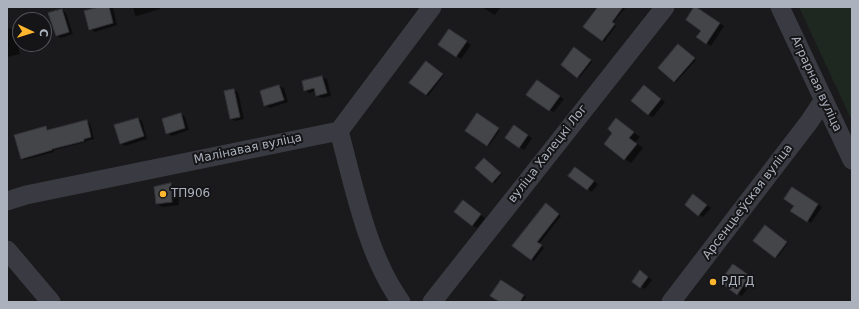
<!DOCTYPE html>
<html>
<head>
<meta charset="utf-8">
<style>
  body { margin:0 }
  #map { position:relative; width:859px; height:309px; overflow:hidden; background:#1a1a1c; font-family:"DejaVu Sans",sans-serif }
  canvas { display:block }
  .frame { position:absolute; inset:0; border:8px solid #abb1bd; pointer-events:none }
  .north { position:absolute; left:12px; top:12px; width:40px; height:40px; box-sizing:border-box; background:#151517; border:1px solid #515359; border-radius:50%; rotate:94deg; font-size:11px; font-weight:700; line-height:16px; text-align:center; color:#abb1bd }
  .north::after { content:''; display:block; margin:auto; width:14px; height:18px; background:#ffb72f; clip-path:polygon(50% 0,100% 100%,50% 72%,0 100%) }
</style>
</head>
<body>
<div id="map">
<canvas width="859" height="309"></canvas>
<div class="frame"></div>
<div class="north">С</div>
</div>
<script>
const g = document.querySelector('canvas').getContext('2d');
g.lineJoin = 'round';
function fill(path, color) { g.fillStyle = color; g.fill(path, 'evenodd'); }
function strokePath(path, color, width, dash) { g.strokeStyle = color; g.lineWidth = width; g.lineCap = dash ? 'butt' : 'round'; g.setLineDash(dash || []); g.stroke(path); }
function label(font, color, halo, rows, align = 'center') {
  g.font = font + ' "DejaVu Sans",sans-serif'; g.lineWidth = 4; g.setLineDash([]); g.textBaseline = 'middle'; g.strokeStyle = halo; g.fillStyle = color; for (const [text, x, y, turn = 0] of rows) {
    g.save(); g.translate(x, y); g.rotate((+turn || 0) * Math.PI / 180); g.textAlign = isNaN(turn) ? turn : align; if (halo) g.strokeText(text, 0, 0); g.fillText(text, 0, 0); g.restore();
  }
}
fill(new Path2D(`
  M799 7H852V121Z`), '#1f2820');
fill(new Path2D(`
  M103 7 113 8 117 25 95 32 90 29Z
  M133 7H160V9L137 16 135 15Z
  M482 7H501L495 15Z
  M599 7H626L613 23 616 26 604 42 584 27Z
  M62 10 66 13 73 34 61 38 57 36Z
  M700 10 724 26 711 46 698 37 702 30Z
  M10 28 15 31 20 54 7 57V29Z
  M454 33 471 45 461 59 440 45Z
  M680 47 696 60 676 82 659 68Z
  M576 50 592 62 579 78 578 77Z
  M428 63 444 75 428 96 426 95Z
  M322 77 327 79 331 96 322 98 317 96 316 91 309 93 305 90Z
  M542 83 564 99 554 112 550 110Z
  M279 86 284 88 288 102 270 108 265 105 261 91Z
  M649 89 665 102 653 117 648 115Z
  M233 90 238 92 244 119 235 121 230 118Z
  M181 114 185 117 189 130 172 136 167 133Z
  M477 115 500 130 489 146 466 130Z
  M138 119 142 121 147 139 125 146 121 143Z
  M617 120 640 137 635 142 643 148 631 163 625 159 614 133Z
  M87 121 90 123 94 139 86 141V142L54 150V152L24 160 21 158 45 127 49 131Z
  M518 129 532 138 524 150 506 137Z
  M486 160 502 174 495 183 493 182Z
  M580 170 598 184 592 192 569 176Z
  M171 184 178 188 179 205 163 207 157 204Z
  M796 191 822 207 811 223 792 211 796 205Z
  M698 198 711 208 703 217 686 205Z
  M468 204 485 218 477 228 472 225Z
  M549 206 561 216 539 244 544 248 534 261 531 259Z
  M767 227 788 243 777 258 776 257Z
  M738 268 754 280 742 296 738 294Z
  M644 274 652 280 645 289 633 281Z
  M501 281 526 297 522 302H501Z`), '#0007');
const building = new Path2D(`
  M99 7H109L113 23 89 30 84 11Z
  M598 7H623L612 22 615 24 602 41 583 27Z
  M694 7H696L720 23 706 44 696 37 701 31 686 20Z
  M62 9 69 32 56 36 48 13Z
  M449 29 467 41 456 57 438 45Z
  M678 44 695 58 674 82 658 68Z
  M574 47 591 60 577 78 561 65Z
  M426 61 443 74 426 95 409 83Z
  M322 76 327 93 316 96 314 88 304 91 302 81Z
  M537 80 560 96 549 111 526 95Z
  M279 85 284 100 264 106 260 91Z
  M644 85 661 99 648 115 631 101Z
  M234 89 240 117 230 119 224 91Z
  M181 113 185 128 166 134 162 119Z
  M477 113 499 128 487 146 465 131Z
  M138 118 144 136 120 144 114 125Z
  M616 118 634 132 629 138 637 144 624 160 604 144 612 133 608 129Z
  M87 120 91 137 84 139V141L52 149V150L21 159 14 135 46 126 47 130Z
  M514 125 528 135 519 148 505 138Z
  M484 158 501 173 492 183 475 168Z
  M575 167 594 181 587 190 568 176Z
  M171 183 172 202 156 204 154 187Z
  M792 187 818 204 807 222 790 211 794 206 784 199Z
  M693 194 707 205 698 216 685 205Z
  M463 200 481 214 472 226 454 212Z
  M546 203 559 214 537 242 542 245 531 260 512 246Z
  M765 225 787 242 775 258 753 241Z
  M733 264 750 276 737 295 720 282Z
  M640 270 648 277 640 288 632 282Z
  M501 280 524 295 520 302H500L490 296Z`);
fill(building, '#444549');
strokePath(building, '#333338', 1);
strokePath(new Path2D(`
  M780 7 852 160
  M339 131C354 186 367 255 401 302
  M7 201 26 195 339 131 432 7
  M7 250 51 302
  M432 302 665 7
  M671 302 809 122 823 101`), '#3a3b42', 19);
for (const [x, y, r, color] of [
  [163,194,4,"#ffb72f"],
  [713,282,4,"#ffb72f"]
]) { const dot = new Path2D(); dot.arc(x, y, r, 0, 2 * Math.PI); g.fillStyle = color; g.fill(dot); strokePath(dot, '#151517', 1.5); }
label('12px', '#abb1bd', '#151517', [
  ["Аграрная вуліца",816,84,65],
  ["Малінавая вуліца",248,149,-12],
  ["вуліца Халецкі Лог",548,154,-52],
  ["Арсенцьеўская вуліца",748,202,-53]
]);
label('12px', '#abb1bd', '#151517', [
  ["ТП906",171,194],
  ["РДГД",721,282]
], 'left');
</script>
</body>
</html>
